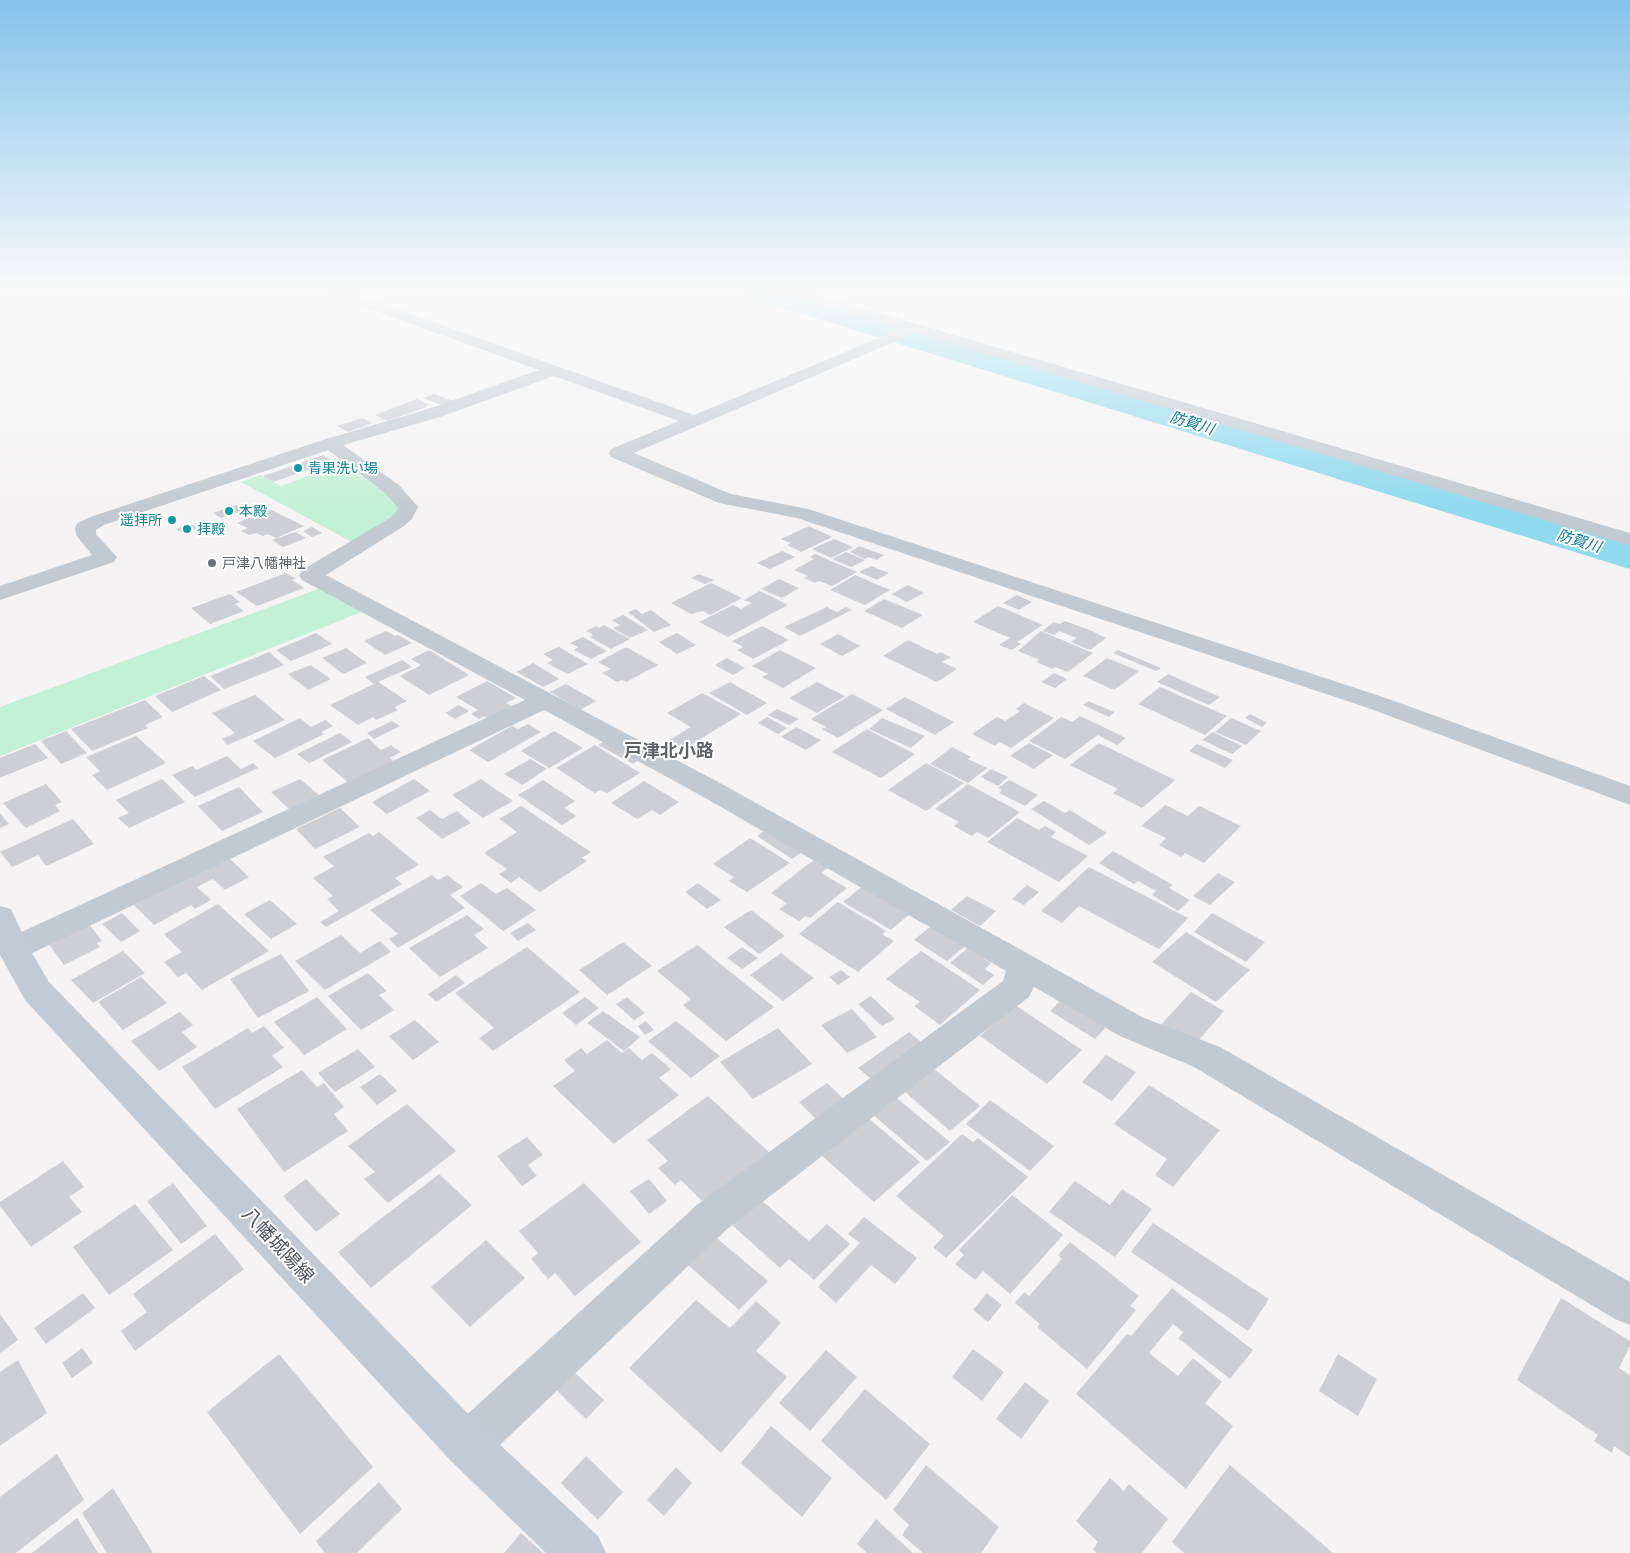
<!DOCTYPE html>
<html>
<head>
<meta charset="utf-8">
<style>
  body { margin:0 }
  canvas { display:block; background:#f5f3f3 }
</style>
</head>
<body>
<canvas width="1630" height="1553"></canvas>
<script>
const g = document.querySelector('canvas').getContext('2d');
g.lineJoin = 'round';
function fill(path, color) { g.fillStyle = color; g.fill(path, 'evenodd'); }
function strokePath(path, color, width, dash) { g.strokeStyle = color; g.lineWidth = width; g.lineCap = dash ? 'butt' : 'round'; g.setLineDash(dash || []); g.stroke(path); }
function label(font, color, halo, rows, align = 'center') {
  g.font = font + ' "Exo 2","Noto Sans JP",sans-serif'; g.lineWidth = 4; g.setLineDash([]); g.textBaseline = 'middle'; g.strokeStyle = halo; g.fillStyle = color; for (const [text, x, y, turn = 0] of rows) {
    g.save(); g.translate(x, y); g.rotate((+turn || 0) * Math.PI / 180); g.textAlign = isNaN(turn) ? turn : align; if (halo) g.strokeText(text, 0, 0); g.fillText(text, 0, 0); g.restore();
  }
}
fill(new Path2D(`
  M342 464 385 492 400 507 397 515 352 542 241 482 260 475 281 486Z
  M321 588 364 611 0 756V707Z`), '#c3f1d5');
fill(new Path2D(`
  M740 290H786L1630 542V569L744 296Z`), '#90daee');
fill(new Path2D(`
  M434 394 453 401 442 405 423 398Z
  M417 399 429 405 425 406 427 407 387 421 375 415Z
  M362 418 373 423 348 432 337 426Z
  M323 455 333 461 273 482 263 476Z
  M236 505 245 510 221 518 213 513Z
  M271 510 304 526 276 538 268 534 263 536 256 533 249 535 241 531 248 528 237 523Z
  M191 524 198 528 183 533 176 529Z
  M809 526 832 537 801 552 787 545 791 543 781 539Z
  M312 527 322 533 312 537 303 531Z
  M295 532 306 538 283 547 272 540Z
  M834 539 853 547 831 558 812 549Z
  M859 546 884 555 877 560 868 557 865 559 850 552Z
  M782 551 795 557 770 569 757 563Z
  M846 552 853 555 865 560 851 567 832 559Z
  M815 554 857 572 832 586 819 581 815 583 804 578 808 576 794 570 814 559 810 557Z
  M871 566 889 573 877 580 859 572Z
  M286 573 296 579 292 580 304 588 257 606 236 592Z
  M699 574 714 580 705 584 691 578Z
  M855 575 890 590 865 605 830 590Z
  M779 579 799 588 782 598 761 589Z
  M711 583 742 598 710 615 703 611 691 614 671 603Z
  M908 585 924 593 907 602 892 594Z
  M760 591 788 605 728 637 699 622 733 605 741 609 752 603 744 600Z
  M230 594 240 602 235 604 244 611 210 624 191 608Z
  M1017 595 1032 602 1019 610 1003 603Z
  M884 599 923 615 902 628 864 611Z
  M998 606 1043 625 1017 642 1021 644 1012 650 999 645 1010 638 973 622Z
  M827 607 837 612 846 607 852 610 800 636 784 627Z
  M636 609 642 614 651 610 671 625 654 632 628 612Z
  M623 615 648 630 630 638 613 628 620 625 612 620Z
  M1065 621 1092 631 1106 638 1090 650 1071 642 1077 638 1059 631 1054 635 1042 631 1054 622 1060 624Z
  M604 625 630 639 611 649 590 637 594 635 586 631 596 626 599 628Z
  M762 626 789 640 753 659 737 650 743 647 732 641Z
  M386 631 395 636 398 635 412 643 385 655 364 641Z
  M1041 631 1093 653 1068 672 1055 667 1053 669 1036 662 1040 660 1018 651Z
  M316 633 332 644 291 661 276 650Z
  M677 633 696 645 677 654 659 642Z
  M838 634 860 646 842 656 820 644Z
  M583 637 607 651 591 659 574 650 578 647 570 643Z
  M908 640 937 654 940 652 951 657 942 662 957 669 937 682 883 656Z
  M559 647 588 664 567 674 547 663 553 660 543 654Z
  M626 647 658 665 626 682 622 680 617 682 602 673 611 669 598 662Z
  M346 648 367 663 343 674 322 658Z
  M429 650 469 675 429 695 400 676 421 665 411 659Z
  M780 650 816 668 783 688 762 677 768 674 752 666Z
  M1118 650 1161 668 1156 671 1113 653Z
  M269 652 284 665 224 689 210 676Z
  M727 658 745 668 733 675 715 665Z
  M1107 658 1139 671 1114 690 1083 676Z
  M402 660 412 667 378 682 407 701 394 707 398 710 376 720 373 717 358 725 330 705 374 684 365 677Z
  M533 663 559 679 543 687 517 672Z
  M311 665 331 679 308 690 288 674Z
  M1054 673 1067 679 1055 688 1041 682Z
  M1168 674 1220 697 1209 705 1157 682Z
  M204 676 221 690 172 712 155 696Z
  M487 681 516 698 506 703 512 706 489 719 484 716 479 719 471 714 478 710 456 697Z
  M730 682 767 703 747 715 709 693Z
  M817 682 845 696 817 713 789 698Z
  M566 684 596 701 580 710 550 692Z
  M1160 687 1227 716 1205 735 1138 704Z
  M702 693 741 714 684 749 669 740 691 727 667 713Z
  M852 694 883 710 838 738 822 729 826 727 811 719Z
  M255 695 285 720 228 745 222 739 235 733 212 713Z
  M905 697 954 722 935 735 886 709Z
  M145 700 163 717 145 725 148 728 92 751 71 729Z
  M1088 701 1114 712 1109 717 1083 705Z
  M1024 703 1054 718 1011 748 999 742 995 746 972 734 997 717 1005 721 1020 711 1016 709Z
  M459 705 469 711 455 719 445 713Z
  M777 709 799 719 789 725 768 715Z
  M1250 714 1267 723 1262 727 1245 718Z
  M1080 716 1126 738 1117 745 1098 735 1065 759 1029 741 1061 717 1072 722Z
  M767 717 787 728 778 734 758 723Z
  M300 718 311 727 325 720 333 726 321 732 324 734 275 758 253 741Z
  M882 718 925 736 911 748 869 729Z
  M1231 718 1261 731 1246 745 1215 732Z
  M392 721 400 726 374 739 367 733Z
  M528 724 541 732 488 762 469 750 512 726 518 729Z
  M796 727 821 740 806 750 781 737Z
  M867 729 868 730 915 754 881 778 832 752Z
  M66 731 87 753 61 764 41 741Z
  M554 731 583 748 549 768 521 751Z
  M1213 732 1242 746 1232 754 1202 740Z
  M340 733 352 742 309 763 297 754Z
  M136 736 166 763 107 790 92 775 100 771 86 757Z
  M368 738 381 750 391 745 401 752 390 758 397 764 352 786 322 760Z
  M608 739 643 758 633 764 598 745Z
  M1029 743 1053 755 1034 769 1010 756Z
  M1099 743 1175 780 1142 808 1113 793 1118 789 1070 765Z
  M35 744 48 758 0 778V758Z
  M1197 744 1233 760 1225 768 1189 751Z
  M595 745 640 773 607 793 601 790 595 793 556 768Z
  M952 747 971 757 968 759 987 768 968 783 930 764Z
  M227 756 241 769 253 763 258 768 195 797 172 775 192 766 196 770Z
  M530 759 547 769 522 785 504 774Z
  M926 763 964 783 926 811 888 790Z
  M991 769 1008 777 998 786 981 777Z
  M162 779 185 802 129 828 118 818 129 813 116 800Z
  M300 779 319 795 290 810 271 792Z
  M414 779 430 791 387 814 372 802Z
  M481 779 513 801 483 818 452 795Z
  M543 780 575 801 564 808 576 816 562 825 518 795Z
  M1009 780 1038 795 1025 806 999 793 1002 790 998 788Z
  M644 781 679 802 660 815 652 810 637 819 611 803Z
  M46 784 62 802 55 805 60 811 26 828 3 803Z
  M968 784 1020 812 988 838 977 832 972 836 954 826 959 822 935 809Z
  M239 787 263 812 222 831 198 806Z
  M1044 801 1065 813 1070 810 1107 833 1089 845 1031 809Z
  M1165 805 1188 816 1199 806 1241 826 1204 863 1185 853 1181 857 1159 845 1166 838 1141 826Z
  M521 806 591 852 582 858 587 861 540 892 519 877 511 883 499 874 507 869 484 853 517 832 499 819Z
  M340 808 360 827 315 849 296 829Z
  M430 810 442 819 457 811 471 823 442 839 416 818Z
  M0 813 9 824 0 828Z
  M1017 818 1039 830 1045 826 1056 832 1051 837 1088 856 1059 882 987 842Z
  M73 819 94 844 46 866 38 855 12 867 0 852Z
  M771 826 808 848 792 859 757 836Z
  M379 832 419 865 395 878 402 884 326 927 320 922 339 911 327 899 333 896 313 878 334 866 323 857 369 833 373 836Z
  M750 838 790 863 747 892 729 881 734 877 713 864Z
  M1113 851 1173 885 1169 888 1190 900 1178 911 1152 895 1156 891 1138 881 1134 884 1099 863Z
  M227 856 249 877 225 890 213 879 197 887 211 900 195 909 191 905 154 925 134 905Z
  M819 856 833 864 821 873 847 888 810 918 806 916 799 921 779 909 787 903 771 893Z
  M1089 867 1188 918 1159 949 1079 906 1062 923 1041 911Z
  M1218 873 1235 882 1210 905 1193 896Z
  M432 875 438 880 447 875 463 887 450 895 465 908 398 948 389 939 398 934 370 910Z
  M481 883 496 894 507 888 536 910 503 931 460 896Z
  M698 883 721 900 707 909 685 892Z
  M865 884 912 912 891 930 843 902Z
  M1027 885 1039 892 1024 905 1012 899Z
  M967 896 996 911 980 926 951 910Z
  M270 900 297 924 271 939 244 914Z
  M838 902 886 931 882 934 894 941 858 972 799 934Z
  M218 904 269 951 202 990 186 973 178 977 164 962 182 952 164 934Z
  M751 910 785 936 759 954 724 927Z
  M122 913 140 931 121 942 102 924Z
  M1212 913 1265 942 1246 962 1194 932Z
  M467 915 484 929 474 935 488 948 440 977 409 948Z
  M88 923 102 941 97 943 100 947 64 965 48 943Z
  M528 923 536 930 518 941 510 933Z
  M932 925 965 946 947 961 914 940Z
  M1186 932 1250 970 1216 1002 1152 962Z
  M341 935 360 953 380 941 391 952 325 990 295 961Z
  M623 942 652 966 607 995 579 970Z
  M697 945 774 1007 726 1041 683 1005 691 999 657 971Z
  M527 947 580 992 493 1051 479 1038 494 1028 455 993Z
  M742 947 758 958 742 969 727 958Z
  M968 948 991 963 985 969 994 975 983 985 950 963Z
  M123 951 145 973 93 1003 71 980Z
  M921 951 980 990 940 1025 914 1006 920 1002 886 979Z
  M781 953 814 978 783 1001 750 975Z
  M281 954 309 991 258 1018 230 979Z
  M841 970 850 977 838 985 829 977Z
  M368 973 387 991 379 995 394 1010 361 1030 328 996Z
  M456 975 465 983 436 1002 428 994Z
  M141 977 167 1003 123 1030 98 1002Z
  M1191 992 1224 1011 1191 1049 1157 1029Z
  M871 996 895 1019 882 1026 858 1004Z
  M317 997 347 1029 304 1055 274 1022Z
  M585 997 599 1008 576 1025 562 1013Z
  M627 997 645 1013 634 1020 616 1004Z
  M1062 999 1107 1026 1095 1039 1050 1011Z
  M1015 1005 1082 1050 1047 1084 980 1036Z
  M852 1009 877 1037 847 1053 821 1025Z
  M603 1011 640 1037 624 1051 587 1023Z
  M180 1012 193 1025 182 1032 197 1047 159 1071 131 1041Z
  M415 1020 439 1042 413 1060 389 1036Z
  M646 1021 654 1030 645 1035 638 1026Z
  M676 1021 720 1056 691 1078 648 1041Z
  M264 1026 284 1048 272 1056 283 1067 215 1109 182 1067 248 1028 252 1033Z
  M778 1028 812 1064 753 1099 720 1062Z
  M909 1032 928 1048 878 1085 858 1068Z
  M607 1040 622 1053 629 1048 642 1060 652 1053 671 1069 659 1078 679 1095 614 1144 553 1086 575 1071 564 1060 581 1048 587 1054Z
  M358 1049 375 1067 335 1092 318 1073Z
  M1106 1055 1136 1072 1112 1101 1082 1082Z
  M933 1068 980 1106 950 1131 904 1091Z
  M302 1070 317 1087 324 1083 344 1107 334 1114 348 1131 284 1172 237 1109Z
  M380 1074 397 1091 377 1105 360 1087Z
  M827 1083 851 1106 823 1126 799 1102Z
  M1149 1085 1220 1130 1173 1187 1155 1175 1167 1159 1114 1124Z
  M708 1096 772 1155 707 1206 681 1180 675 1185 658 1168 668 1161 647 1140Z
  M894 1096 950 1142 927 1161 872 1114Z
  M990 1100 1054 1146 1030 1171 966 1124Z
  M407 1104 456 1151 388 1203 364 1179 375 1172 348 1146Z
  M867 1117 920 1162 874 1202 821 1155Z
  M962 1134 973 1142 978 1138 1028 1177 946 1258 933 1247 944 1236 896 1196Z
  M527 1137 543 1155 528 1165 537 1176 522 1186 497 1156Z
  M63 1161 84 1187 69 1197 82 1212 31 1247 0 1206V1202Z
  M439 1174 472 1205 371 1288 338 1252Z
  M306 1179 340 1214 316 1232 283 1196Z
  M649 1179 667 1201 649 1214 630 1191Z
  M1075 1181 1110 1205 1122 1189 1152 1209 1115 1257 1049 1212Z
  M173 1183 207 1226 181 1244 147 1201Z
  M584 1183 641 1242 575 1296 555 1273 548 1279 531 1259 538 1253 519 1231Z
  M1012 1195 1063 1235 1010 1294 983 1271 975 1280 955 1264 964 1255 959 1250Z
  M761 1200 809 1241 827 1224 850 1244 814 1280 789 1259 780 1268 732 1225Z
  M135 1204 173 1250 109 1295 73 1247Z
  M864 1217 917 1258 895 1284 871 1265 836 1303 818 1287 860 1243 848 1234Z
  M1153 1223 1269 1299 1248 1331 1131 1252Z
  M707 1230 768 1281 739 1310 679 1257Z
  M215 1234 244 1269 135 1351 121 1331 147 1312 133 1294Z
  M486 1240 525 1278 470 1327 431 1287Z
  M1070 1242 1139 1296 1130 1306 1136 1310 1087 1369 1037 1327 1040 1324 1015 1303 1024 1292 1029 1296 1062 1259 1058 1255Z
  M1172 1288 1253 1350 1230 1379 1178 1338 1183 1332 1173 1324 1149 1353 1178 1376 1193 1358 1222 1382 1205 1403 1233 1426 1186 1489 1076 1394 1127 1334 1131 1336Z
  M83 1293 95 1308 46 1344 34 1328Z
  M987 1293 1002 1305 988 1322 973 1310Z
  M1561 1298 1630 1341V1346L1619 1368 1630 1375V1457L1614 1446 1612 1453 1594 1441 1598 1435 1517 1380Z
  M696 1300 730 1328 756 1301 781 1323 756 1351 787 1377 721 1453 629 1368Z
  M0 1314 18 1340 0 1353Z
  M82 1348 93 1363 72 1378 62 1363Z
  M973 1349 1004 1372 982 1401 952 1377Z
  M826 1350 857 1377 810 1431 779 1403Z
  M279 1354 373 1467 300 1534 207 1412Z
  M1338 1354 1377 1379 1358 1416 1319 1391Z
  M18 1360 47 1413 0 1446V1372Z
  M571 1369 604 1400 586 1419 553 1387Z
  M1025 1382 1049 1401 1021 1439 996 1419Z
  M865 1389 930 1444 886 1500 821 1441Z
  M771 1426 832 1478 802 1517 741 1463Z
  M57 1454 84 1500 16 1553H0V1497Z
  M586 1456 623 1492 598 1520 561 1483Z
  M926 1465 999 1527 981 1553H923L902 1535 909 1525 893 1510Z
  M1230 1465 1333 1553H1184L1172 1542Z
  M676 1467 692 1483 664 1516 647 1500Z
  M1110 1478 1124 1491 1129 1484 1168 1519 1142 1553H1097L1093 1549 1098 1542 1076 1521Z
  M379 1482 402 1509 357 1553H325L316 1541Z
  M113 1488 153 1553H107L82 1513Z
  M77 1518 98 1553H32Z
  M876 1519 913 1553H867L857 1544Z
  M521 1533 543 1553H504Z`), '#cdcfd5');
fill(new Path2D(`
  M323 290H344L694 415 900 329 780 293 778 290H801L1630 533V546L915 333 634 453 731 494 808 509 1383 697 1630 786V805L1365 707 797 518 719 503 611 457 609 453 611 449 679 421 554 376 440 417 343 445 399 485 418 507 412 519 404 526 326 575 720 783 1144 1018 1220 1047 1630 1282V1325L1615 1319 1194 1067 1120 1036 1034 987 1029 997 726 1230 483 1461 467 1468 451 1461 444 1445 451 1429 698 1204 1003 981 1006 971 700 795 544 710 24 957 13 961 2 957 0 943 2 941 525 700 302 580 299 575 302 570 390 518 396 512 398 508 385 493 328 450 104 525 96 530V534L117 557 114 562 0 600V586L92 555 76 535 75 527 78 523 90 517 326 439 428 409 539 370 325 293Z`), '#c1cad2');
fill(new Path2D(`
  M0 906 11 909 29 948 49 982 483 1429 598 1536 606 1553H546L451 1461 25 1000 0 955Z`), '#c1cbd6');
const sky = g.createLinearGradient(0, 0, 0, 508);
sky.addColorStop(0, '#85c3ea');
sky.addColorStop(0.57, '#fafafa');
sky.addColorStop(1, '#fafafa00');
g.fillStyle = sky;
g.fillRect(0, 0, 1630, 508);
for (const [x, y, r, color] of [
  [298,468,5,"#0f9aa8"],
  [229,511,5,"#0f9aa8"],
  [172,520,5,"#0f9aa8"],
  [187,529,5,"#0f9aa8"],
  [212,563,5,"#6b7280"]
]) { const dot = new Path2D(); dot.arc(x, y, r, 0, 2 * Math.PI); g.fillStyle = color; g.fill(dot); strokePath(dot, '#fff', 2); }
label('14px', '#0d838f', '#fff', [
  ["青果洗い場",308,468],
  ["本殿",239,511],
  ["遥拝所",162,520,"right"],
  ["拝殿",197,529]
], 'left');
label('14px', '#5b616d', '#fff', [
  ["戸津八幡神社",222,563]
], 'left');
label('italic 15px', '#0c7c9b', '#fff', [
  ["防賀川",1192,423,17],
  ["防賀川",1579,541,17]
]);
label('bold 18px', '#5f6368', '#fff', [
  ["戸津北小路",669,751]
]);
label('19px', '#4a5661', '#fff', [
  ["八幡城陽線",278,1245,47]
]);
</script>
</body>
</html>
